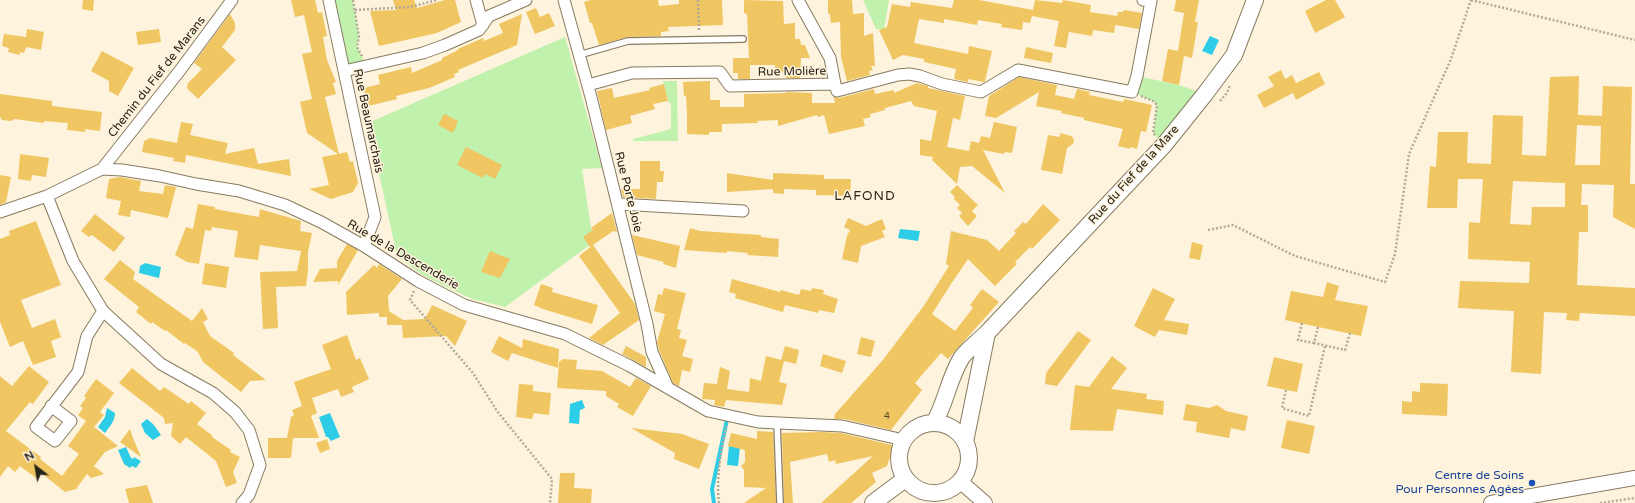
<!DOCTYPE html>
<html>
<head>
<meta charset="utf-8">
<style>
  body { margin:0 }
  #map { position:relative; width:1635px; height:503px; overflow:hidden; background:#fef3dc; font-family:"Varela Round",sans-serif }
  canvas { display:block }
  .north { position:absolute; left:16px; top:447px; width:40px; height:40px; -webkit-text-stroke:3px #fef3dc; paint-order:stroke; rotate:329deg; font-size:11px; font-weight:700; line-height:16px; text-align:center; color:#282318 }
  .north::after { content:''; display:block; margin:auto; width:14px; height:18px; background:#282318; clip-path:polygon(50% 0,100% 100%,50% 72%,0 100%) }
</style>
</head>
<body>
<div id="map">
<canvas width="1635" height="503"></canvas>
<div class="north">N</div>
</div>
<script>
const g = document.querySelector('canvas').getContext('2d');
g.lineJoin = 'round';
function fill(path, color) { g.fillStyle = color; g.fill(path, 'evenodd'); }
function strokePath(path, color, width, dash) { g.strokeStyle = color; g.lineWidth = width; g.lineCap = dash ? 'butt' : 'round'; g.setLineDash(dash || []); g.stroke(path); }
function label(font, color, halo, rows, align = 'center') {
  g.font = font + ' "Varela Round",sans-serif'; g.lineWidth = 3; g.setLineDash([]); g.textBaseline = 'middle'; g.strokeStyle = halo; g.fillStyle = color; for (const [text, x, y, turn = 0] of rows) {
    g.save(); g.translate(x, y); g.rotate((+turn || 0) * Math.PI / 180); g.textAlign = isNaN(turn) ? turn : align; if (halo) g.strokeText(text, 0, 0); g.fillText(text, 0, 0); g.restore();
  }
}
fill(new Path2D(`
  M329 0H353L359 37 357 47 367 66 344 71Z
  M863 0H889L884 29H876Z
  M565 37 602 168 582 169 591 228 598 239 505 307 472 299 424 276 397 256 368 123Z
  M1137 76 1179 85 1205 94 1164 145 1153 133 1157 105 1153 101 1132 92Z
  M663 81H677L678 141H633V139L671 129V104L668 101Z`), '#c0f1ad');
fill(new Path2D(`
  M1210 36 1219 40 1212 55 1202 51Z
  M900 229 920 231 918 241 898 238Z
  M145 263 161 267 159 278 139 273 140 266Z
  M582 400 585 408 580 410 579 424 569 423 570 404Z
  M107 408 115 413C115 421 110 426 105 433L98 427 105 417Z
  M330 413 340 437 331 441 328 437H326L319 417Z
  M147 419 153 424 161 435 153 440 145 433 141 424Z
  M729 446 740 447 738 466 727 465Z
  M126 447 131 458 133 459 134 457 141 461 136 468 132 466 130 468 124 464 118 450Z`), '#2ecde7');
strokePath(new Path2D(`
  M714 503 712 489 728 415`), '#2ecde7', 4);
fill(new Path2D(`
  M83 0H94L93 11 82 9Z
  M291 0H315L318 13 322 12 327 36 323 37 327 60 336 82 333 83 336 94 325 97 339 154 347 152 350 162 353 161 358 183 353 192 331 199 309 189 329 185 322 157 338 154 307 133 300 102 312 99 302 54 312 52 304 15 295 17Z
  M393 0H414L417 8 445 0H455L461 22 437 33 379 46 370 11 396 10Z
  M590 0H658L659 6 679 4V0H722L723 25 668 27 669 31 661 32V36L628 37 599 45 592 23H590L584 2Z
  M744 0 783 1 784 24 795 23V39H800L801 45H805L810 58H801L800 78H786V72L775 73V65H750V79H738V73H733V58H749L747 14 744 13Z
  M828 0H852L853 14 864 13V36L873 33 875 66H871L873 70 869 71 870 75 847 81 841 57 840 22 831 23 830 14H828Z
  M954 0H979L1033 10 1035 0 1062 3 1063 0 1091 5 1090 12 1117 16 1118 12H1123L1124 10 1142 13 1139 29 1115 25 1114 33 1093 30 1092 36 1069 32 1066 48 1054 46 1059 21 1032 16 1030 23 1023 22 1022 30 1001 27 1002 24 978 20 977 25 944 19V23L919 19 914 43 968 54 969 46 992 51 985 81 984 82 968 79V82L954 79 956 69 924 62V59L903 55 893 60 879 30 887 27 892 4 910 7 911 2 952 8Z
  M1176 0H1199L1195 22H1198L1192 58 1184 56 1179 85 1162 81 1168 49 1178 51 1184 13 1174 11Z
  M1326 0H1335L1345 17 1315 33 1305 11Z
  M536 8 540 17 549 13 555 26 535 34 526 12Z
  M230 14 235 23V30L222 47 236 60 198 99 187 88 188 83 202 69 194 63Z
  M522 14 517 45 458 70 459 72 454 74 455 77 429 88 396 96 397 99 368 106 364 88 380 84 378 75 411 67 412 73 442 60V58L458 50V49L483 38 484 41 503 33 499 24Z
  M27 29 44 32 41 50 26 47 24 53 20 52V55L8 52 9 48 2 46 4 34 26 37Z
  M159 29 161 42 138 45 136 32Z
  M1026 47 1053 53 1051 63 1024 58Z
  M102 51 134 68 118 96 109 91V81L91 71Z
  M1281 70 1285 79 1292 75 1296 83 1319 72 1325 84 1296 100 1293 93 1264 108 1257 95 1274 86 1268 77Z
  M1579 76 1578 115 1602 116 1603 86 1632 87 1630 184H1635V229L1613 217 1614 185 1582 184 1581 205H1588V232H1579L1577 285 1635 288V316L1580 313 1579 321 1566 320 1567 313 1544 312 1541 374 1511 372 1514 311 1458 308 1460 281 1529 283 1530 262 1468 259 1469 222 1480 223 1483 179H1458L1457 208H1427L1430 166 1436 167 1438 132H1468L1467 163 1491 164 1493 115 1523 116 1522 155 1546 156 1550 77ZM1577 125 1601 126 1600 165H1575ZM1513 181 1565 183V207H1532L1531 225 1510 224Z
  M1019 77 1057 85 1055 95 1074 99 1077 89 1090 92 1089 95 1123 102 1124 99 1152 105 1146 132 1141 131 1137 149 1130 147V149L1118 146 1123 129 1084 120V118L1061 113 1062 111 1036 106 1039 92 996 118 985 116 989 96Z
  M710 81V100H720V107H744V94L786 93V92L812 93V103H835L834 97 839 98 874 89 875 94 894 90V93L917 83 928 86V88L965 96 960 120 953 118 947 147 969 151 971 141 979 143 981 136 990 138 994 122 1017 127 1012 153 1005 152 1004 154 983 150 1005 193 972 166 960 167 957 184 932 160 933 157 920 155V139L931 141 937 111 914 106 911 101 885 108V110L870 114 871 117 863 119 865 126 829 134 824 115 818 117 817 115 778 126V120L757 121 758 123 722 124V132H709V135L687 134V113L686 96H684L683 82Z
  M664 84 668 101 653 104 655 109 630 116 632 123 606 130 597 91 612 88 614 98 650 90 649 88Z
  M0 94 52 101V106L102 112 100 131 84 129 86 132 67 130 68 123 44 121V123L15 119 11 121 2 120 0 117Z
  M444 114 458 121 453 133 438 125Z
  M181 122 193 124 190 135 228 143 225 154 254 148 258 164 289 159 291 176 186 155 185 163 173 161 174 158 142 152 144 141 150 138 177 143Z
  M1060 133 1071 136 1074 139 1073 144 1067 148 1062 174 1041 170 1048 135 1060 137Z
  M466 147 502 165 495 179 485 174 483 178 457 165Z
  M20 154 49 158 46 177 32 175 31 181 18 179Z
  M640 161H660V171H664L663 182H657L656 199 623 197 621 189H640Z
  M727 173 773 180V173L824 175V179H851L850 196 816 195V190L784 189V194L773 193V189L727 192Z
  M0 175 11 177 6 202 0 205Z
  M120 177 141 181 139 191 163 194 165 185 176 187 168 218 131 210 130 217 118 215 121 201 106 198 109 179Z
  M957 185 978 205 972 211 977 216 968 226 959 216 962 213 957 208 960 205 954 199 955 197 950 192Z
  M198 204 215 207V209L259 217 260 209 301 221 300 231 312 233 308 252V270L306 286 276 287 278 328 263 329 260 272 297 271 301 251 260 245 258 260 234 257 238 231 212 227 211 231 205 230 199 264 187 262 175 255 186 227 193 229Z
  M1043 204 1060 220 1032 249 1030 247 1015 262 1017 264 995 286 968 259 951 284 932 314 955 331 973 308 970 305 982 289 999 302 948 359 941 353 915 383 922 390 891 430 844 419H834L835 414 882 361 923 307 949 266 946 264 951 231 987 240 999 251 1016 233 1014 231 1023 222 1026 224Z
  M612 213 617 232 613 231 590 247 583 237 593 230 591 228Z
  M95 214 125 238 114 252 92 235 89 237 81 231Z
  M848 218 866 226 882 219 886 229 882 231 885 237 861 246 858 263 842 259 847 236 850 230 844 227Z
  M36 221 61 285 21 300 32 328 55 319 61 337 51 341 56 357 33 365 23 341 10 347 0 322V239L10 235 9 231Z
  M690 228 700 231 761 235V237L779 239 778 257 747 255 748 253 727 251V253L684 250Z
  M632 235 680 246 676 268 663 264 664 262 637 255Z
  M1192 242 1203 245 1200 260 1189 258Z
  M347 244 358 250 338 285V281L313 282 320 269 337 268V261Z
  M593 245 635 304 639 320 603 345 589 338 620 313 579 256Z
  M490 251 510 259 500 278 481 272Z
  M120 260 135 272 133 279 192 321 202 308 208 319 203 322 210 336 234 353 233 355 266 380 250 381 241 392 203 362 198 352 185 343 184 344 166 330 165 331 152 322 151 324 136 312 139 307 104 279Z
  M205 263 229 267 226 288 202 284Z
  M379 264 402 279 388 296 389 311 403 320 425 319 432 305 467 321 455 346 446 336 403 338 402 325H387V317H379V313L347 315 346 292 374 265 377 268Z
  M732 279 780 292 781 290 799 295 801 289 811 291 812 288 824 290 823 294 838 299 834 313 819 310 818 313 785 305 783 312 735 298 736 294 729 292Z
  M1327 282 1339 286 1335 300 1368 306 1361 336 1285 320 1291 291 1323 297Z
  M541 284 553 288 552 292 598 305 592 324 543 309 534 305Z
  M664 288 686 293 677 329 681 330 679 338 687 340 682 356 693 359 690 372 682 370 679 386 673 383 659 350 657 342 665 314 654 311 658 294 662 295Z
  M1153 288 1175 299 1164 320 1189 324 1187 335 1159 330 1155 337 1134 326Z
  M1078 331 1091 340 1057 386 1045 384 1046 373Z
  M347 335 356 360 360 358 369 379 352 387 354 392 341 397 338 389 312 398 317 413 311 416 319 438H293L291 458H268V438H287L291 417 294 415 292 410 302 406 294 382 331 369 322 345Z
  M499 336 522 348 523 339 559 349 558 368 512 353 508 361 491 352Z
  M861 337 875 341 871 357 857 354Z
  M626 346 646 357V367L622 354Z
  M785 346 799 350 796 364 784 361 779 382 787 384 782 405 726 400 724 407 714 405 715 400 702 399 704 383 717 384 720 367 730 371 727 389 749 392 750 378 761 381 766 356 781 360Z
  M823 354 846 361 842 373 820 366Z
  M1112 356 1127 368 1111 389 1147 394 1146 399 1164 401 1163 415 1117 409 1113 431 1070 430 1075 385 1089 387Z
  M1274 357 1303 364 1297 392 1267 386Z
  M563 359 577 360 576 369 602 371 630 387 636 378 651 386 633 416 617 407 619 404 606 396V391L557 388 559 362Z
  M29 366 49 382 33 404 30 402 6 431 41 457 40 459 62 476 79 454 68 446 86 421 78 415 83 408 80 406 86 398 84 396 96 379 114 393 100 412 104 415 94 427 118 446 105 452 94 466 104 474 91 478 87 474 76 489 65 492 40 472 36 478 20 466 15 472 8 466 0 477V376L12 386Z
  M132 368 160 391 164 387 189 404 191 401 206 413 197 424 213 436 212 437 231 450 230 452 240 457 233 472 237 483 226 487 216 461 186 437 180 444 171 436 173 423 165 424 164 418 119 383Z
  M1420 383 1448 384 1447 416 1402 414V401L1412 402V391L1420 392Z
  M519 384 533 385V391L551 393 549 415 534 413 532 419 516 417Z
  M1186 404 1209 408 1217 405 1226 411 1248 416 1245 431 1231 428 1229 438 1196 432 1197 422 1183 420Z
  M1287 420 1315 426 1309 454 1281 448Z
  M631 428 682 434 709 444 699 469 674 459 675 453Z
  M130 429 133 438 141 457 120 442Z
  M757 431 773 432 776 503H744L766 488 744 487V470L741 466 745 462V450L728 446 731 433 757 439Z
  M821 432 841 433 892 445 895 450 892 451 887 466 872 473 876 482 851 503H821L873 456 836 464 835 460 829 462 827 454 790 462 793 503H784L782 433Z
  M327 439 330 449 320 453 316 443Z
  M560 473H575L574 488 592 489 591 503H558Z
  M147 485 153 503H129L125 489Z`), '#f0c662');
const service = new Path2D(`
  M579 55 628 41 743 39
  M777 423 780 503`);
const minor = new Path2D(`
  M329 0 375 217 364 246
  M476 0 483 25
  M564 0 591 97 647 324 652 352 668 388
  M798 0 830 58 835 84
  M344 71 423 53 445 45 479 30 489 16 526 0
  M588 85 632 73 720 72 730 86 835 84 837 91 898 75 909 74 920 76 942 84 981 92 1018 70 1132 92 1137 76 1151 1 1143 0
  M102 169 181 69 232 0
  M47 196 73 261 103 311 161 364 213 393 235 412 249 430 260 465 249 495 242 503
  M618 204 743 211
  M0 212 47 196 102 169 122 170 160 176 196 184 239 191 285 205 321 222 364 246 418 281 464 305 565 334 630 366 708 411 758 422 842 426 895 438 903 443
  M51 406 71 421 55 441 36 427 78 372 87 336 103 311`);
const tertiary = new Path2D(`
  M961 482 985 503
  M1491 503 1635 478`);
const secondary = new Path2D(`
  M899 458a35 35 0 1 1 70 0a35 35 0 1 1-70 0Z
  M934 423C946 403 949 377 962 357 968 349 979 341 987 333L1164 145 1205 94 1234 55 1255 0
  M965 442 987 333
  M873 503 905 479`);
strokePath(service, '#877b60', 8);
strokePath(minor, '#877b60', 13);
strokePath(tertiary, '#877b60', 16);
strokePath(secondary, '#877b60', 18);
strokePath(new Path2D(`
  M353 0 359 37 357 47 362 56
  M698 0 699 31
  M1471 0 1635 40
  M355 10 410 7 437 0
  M1141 96 1153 101 1157 105 1153 133 1155 135
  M1220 101 1227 93 1230 85
  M1208 230 1233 225 1295 256 1385 282 1395 254 1409 154 1451 59 1471 0
  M414 291 410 300 473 373 497 411 552 479 550 503
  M1302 323 1298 340 1314 343
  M1318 327 1314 343 1345 350 1350 333
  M1286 390 1282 408 1309 416 1325 346
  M719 503C716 477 721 451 726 426
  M1600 503 1635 498`), '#b3aa98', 2.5, [2, 2]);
strokePath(service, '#fff', 5.5);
strokePath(minor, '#fff', 11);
strokePath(tertiary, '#fff', 14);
strokePath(secondary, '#fff', 16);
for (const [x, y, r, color] of [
  [1532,483,4,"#1a4fb4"]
]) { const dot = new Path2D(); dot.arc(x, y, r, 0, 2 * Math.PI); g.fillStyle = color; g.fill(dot); strokePath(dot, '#fef3dc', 1.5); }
label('10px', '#5a4c2a', null, [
  ["4",887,416]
]);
label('12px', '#282318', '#fef3dc', [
  ["Rue Molière",792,72,-1],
  ["Chemin du Fief de Marans",157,77,-52],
  ["Rue Beaumarchais",368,121,78],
  ["Rue du Fief de la Mare",1134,175,-48],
  ["Rue Porte Joie",628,192,76],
  ["Rue de la Descenderie",403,255,30]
]);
label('12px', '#164399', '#fef3dc', [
  ["Centre de Soins",1524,476],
  ["Pour Personnes Agées",1524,490]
], 'right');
g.letterSpacing = '1px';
label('13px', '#282318', '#fef3dc', [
  ["LAFOND",865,197]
]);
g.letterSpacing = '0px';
</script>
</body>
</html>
